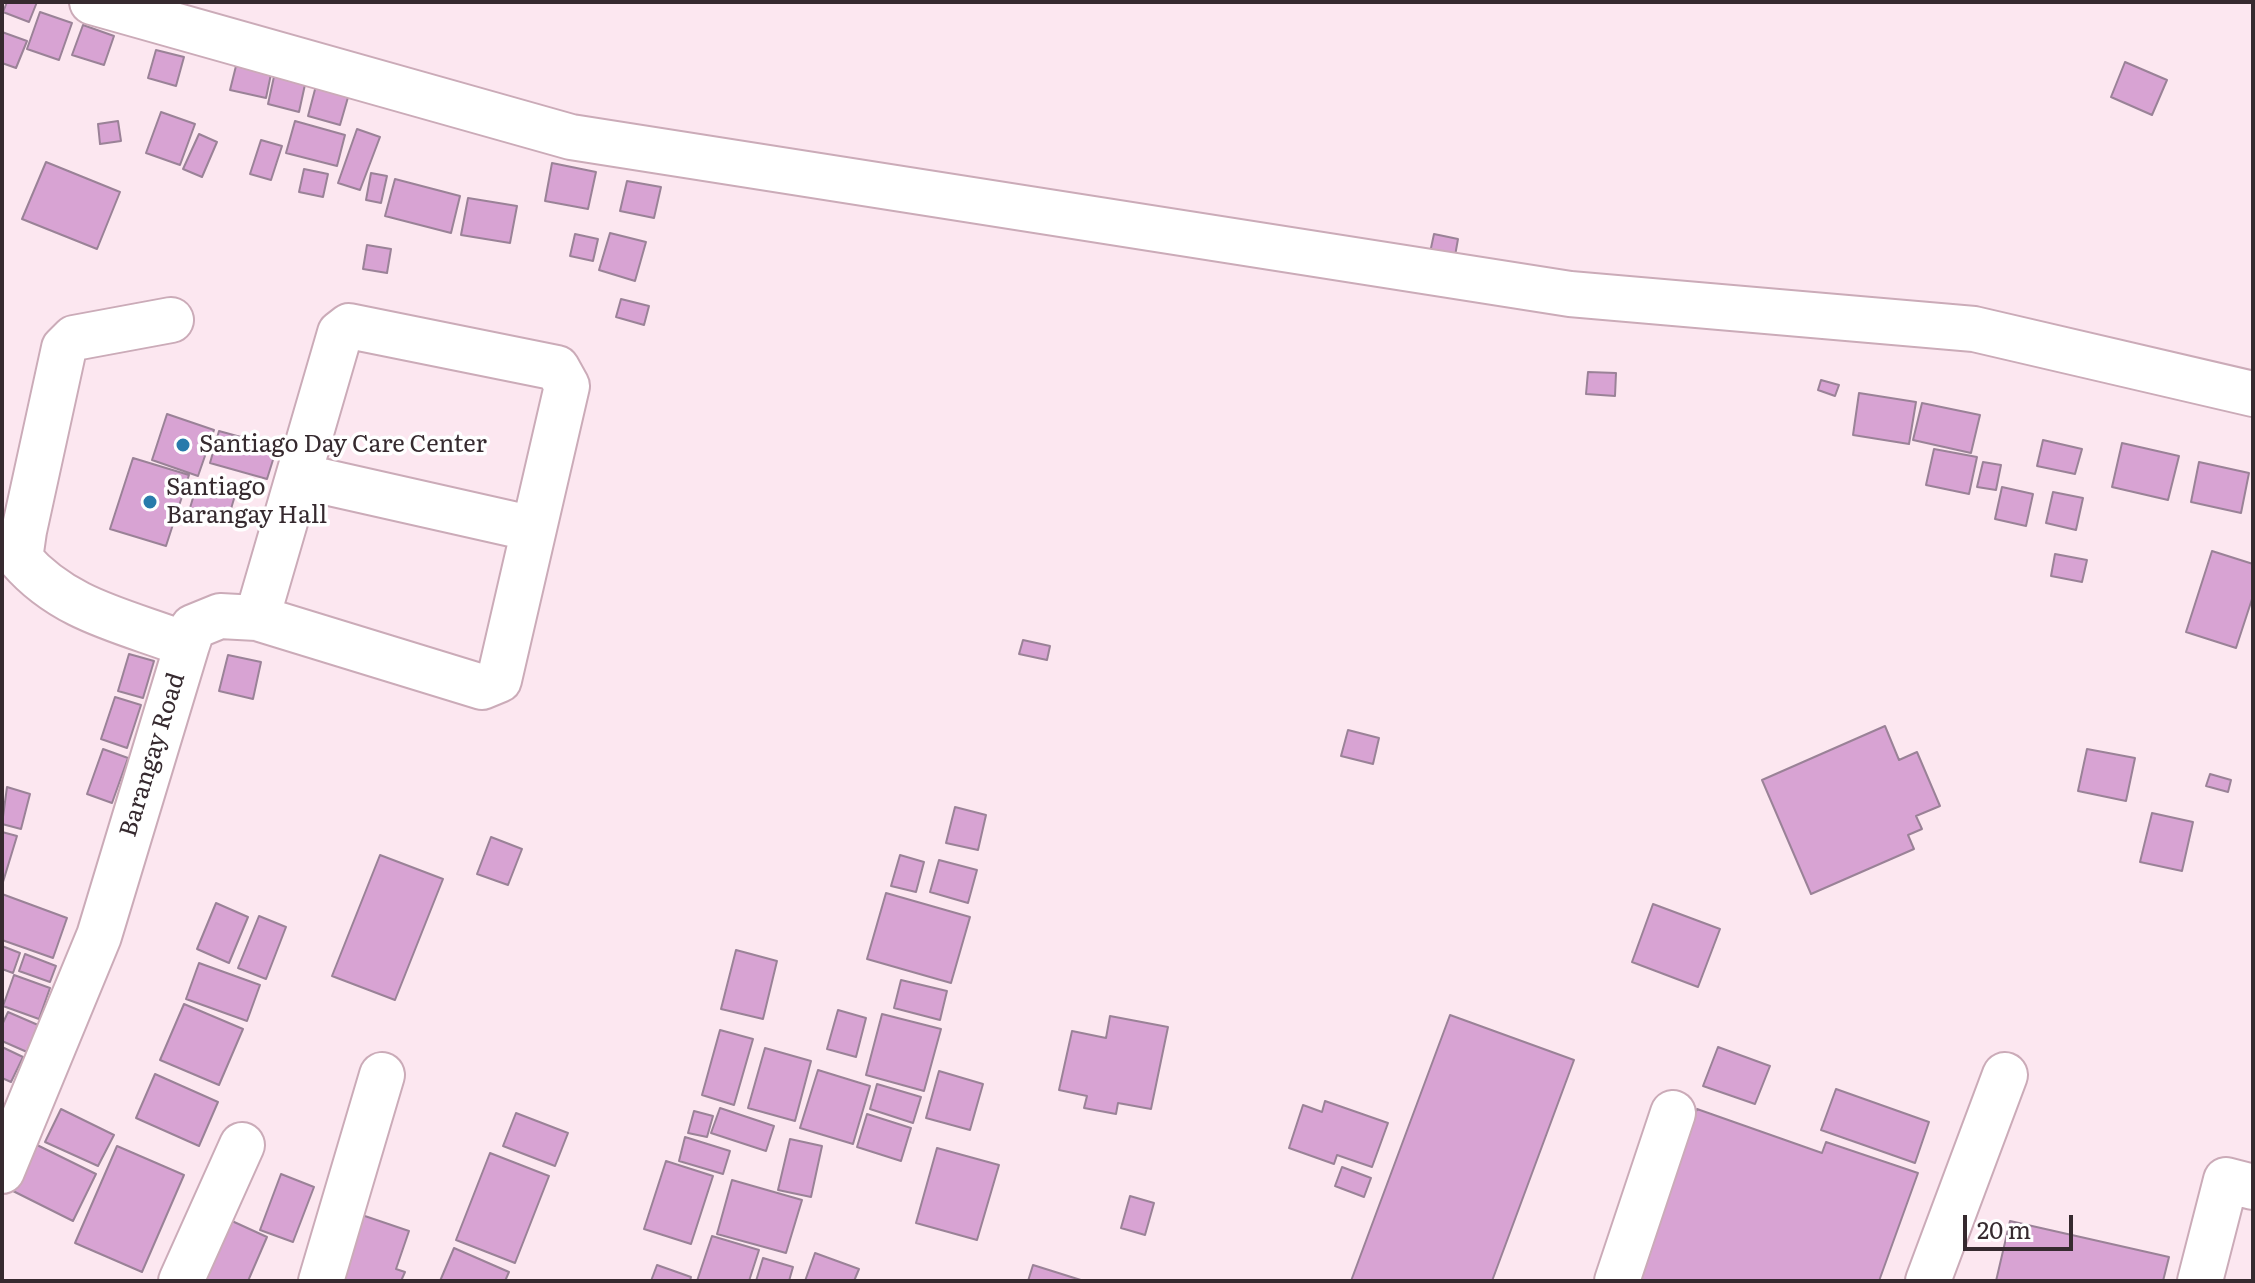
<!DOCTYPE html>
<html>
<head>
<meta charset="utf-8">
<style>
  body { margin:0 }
  #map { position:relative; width:2255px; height:1283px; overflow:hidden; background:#fce7f0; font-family:Literata,serif }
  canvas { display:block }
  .frame { position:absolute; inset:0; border:4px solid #362a2f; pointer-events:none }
  .scale { position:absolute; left:1963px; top:1215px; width:110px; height:36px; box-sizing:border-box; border:4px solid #362a2f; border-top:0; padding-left:10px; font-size:24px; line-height:28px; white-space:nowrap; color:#362a2f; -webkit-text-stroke:6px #fff; paint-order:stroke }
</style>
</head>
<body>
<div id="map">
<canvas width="2255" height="1283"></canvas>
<div class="frame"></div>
<div class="scale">20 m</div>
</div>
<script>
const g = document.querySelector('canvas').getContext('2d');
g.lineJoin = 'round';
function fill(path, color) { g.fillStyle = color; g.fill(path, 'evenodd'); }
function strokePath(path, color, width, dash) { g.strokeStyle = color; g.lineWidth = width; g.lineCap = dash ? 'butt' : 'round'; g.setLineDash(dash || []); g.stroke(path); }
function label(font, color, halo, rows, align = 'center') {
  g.font = font + ' Literata,serif'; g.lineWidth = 7; g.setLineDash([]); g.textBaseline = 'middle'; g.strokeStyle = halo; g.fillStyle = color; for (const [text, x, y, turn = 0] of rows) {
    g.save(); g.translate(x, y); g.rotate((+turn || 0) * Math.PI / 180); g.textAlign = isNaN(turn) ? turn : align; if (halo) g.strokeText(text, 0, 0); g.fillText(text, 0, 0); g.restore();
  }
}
const building = new Path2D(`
  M7 2H37L29 22 3 12Z
  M40 12 72 23 59 60 27 49Z
  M83 25 114 36 104 65 72 55Z
  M2 32 27 41 16 68 2 63Z
  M156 50 184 57 176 86 148 78Z
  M2125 62 2167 80 2152 115 2111 97Z
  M236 66 271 74 266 98 230 90Z
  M275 72 306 80 299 112 268 104Z
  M318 78 351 87 340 125 308 116Z
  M161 112 195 124 180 165 146 153Z
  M118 121 121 141 100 144 98 124Z
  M295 121 345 135 337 166 286 153Z
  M357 129 380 137 360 190 338 183Z
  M199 134 217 142 202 177 183 169Z
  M261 140 282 146 271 180 250 174Z
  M46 162 120 192 97 249 22 219Z
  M552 163 596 172 588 209 545 201Z
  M304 169 328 174 323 197 299 192Z
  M371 173 387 176 381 203 366 200Z
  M395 179 460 196 451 233 385 216Z
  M627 181 661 187 654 218 620 211Z
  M468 198 517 206 510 243 461 235Z
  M610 233 646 242 635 281 599 270Z
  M575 234 598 239 593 261 570 256Z
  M1434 234 1458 239 1453 267 1428 262Z
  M367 245 391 249 387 273 363 269Z
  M621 299 649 306 644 325 616 317Z
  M1588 372 1616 373 1615 396 1586 394Z
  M1821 380 1839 385 1835 396 1818 390Z
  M1859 393 1916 402 1909 444 1853 435Z
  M1922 403 1980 415 1971 453 1913 440Z
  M167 414 214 430 198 476 152 460Z
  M219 431 277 447 267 479 210 463Z
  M2043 440 2082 449 2075 474 2037 466Z
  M2122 443 2179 456 2168 500 2112 487Z
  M1934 449 1977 457 1969 494 1926 485Z
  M133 458 189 475 166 546 110 529Z
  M1983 462 2001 465 1996 490 1977 487Z
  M2199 462 2249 473 2241 513 2191 502Z
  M198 481 236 492 228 519 190 508Z
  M2002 487 2033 494 2026 526 1995 519Z
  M2053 492 2083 498 2076 530 2046 523Z
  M2212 551 2253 564V596L2236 648 2186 632Z
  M2055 554 2087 560 2082 582 2051 576Z
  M1023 640 1050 646 1047 660 1019 654Z
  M129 654 154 661 143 698 118 691Z
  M228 655 261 662 253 699 219 691Z
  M115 697 141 705 127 748 101 739Z
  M1885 726 1899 760 1917 752 1940 806 1916 816 1922 829 1908 835 1914 849 1811 894 1762 780Z
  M1348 730 1379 738 1373 764 1341 756Z
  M103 749 128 758 112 803 87 794Z
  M2087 749 2135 758 2126 801 2078 791Z
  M2210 774 2231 780 2228 792 2206 786Z
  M7 787 30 794 21 829 2 824Z
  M955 807 986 815 978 850 946 843Z
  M2152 813 2193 822 2182 871 2140 862Z
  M2 832 17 836 3 882 2 881Z
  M491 837 522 849 508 885 477 874Z
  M380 855 443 879 395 1000 332 976Z
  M900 855 924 862 916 892 891 886Z
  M939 860 977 870 968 903 930 892Z
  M886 893 970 917 951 983 867 959Z
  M2 894 67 918 53 958 2 940Z
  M216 903 248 917 229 963 197 949Z
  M1653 904 1720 929 1698 987 1632 962Z
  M259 916 286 927 266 979 238 968Z
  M2 946 20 953 13 973 2 969Z
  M736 950 777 961 763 1019 721 1009Z
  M25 954 56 966 50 982 19 971Z
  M199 963 260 985 247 1021 186 999Z
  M14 975 50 988 39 1019 3 1006Z
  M901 980 947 991 940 1020 894 1008Z
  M184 1004 243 1029 219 1085 160 1060Z
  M838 1010 866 1018 856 1057 827 1049Z
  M8 1012 38 1025 27 1052 2 1041V1025Z
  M882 1014 941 1029 924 1091 866 1075Z
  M1450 1015 1574 1060 1492 1281H1351Z
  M1110 1016 1168 1027 1151 1109 1118 1103 1116 1114 1084 1108 1087 1096 1059 1090 1072 1031 1106 1038Z
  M720 1030 753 1039 734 1105 702 1095Z
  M2 1047 23 1057 11 1082 2 1078Z
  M1718 1047 1770 1066 1755 1104 1703 1086Z
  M765 1048 811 1061 795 1121 748 1108Z
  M818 1070 870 1086 853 1144 800 1128Z
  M939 1071 983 1084 970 1130 926 1118Z
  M155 1074 218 1102 199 1146 136 1118Z
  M877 1084 921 1097 913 1123 870 1109Z
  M1836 1089 1929 1122 1915 1163 1821 1130Z
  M1325 1101 1388 1123 1372 1167 1337 1155 1334 1164 1289 1148 1303 1105 1322 1112Z
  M720 1108 774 1126 766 1151 711 1133Z
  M61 1109 114 1135 98 1166 45 1142Z
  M1697 1109 1822 1153 1826 1142 1918 1173 1879 1281H1636Z
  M694 1111 713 1116 707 1137 688 1133Z
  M516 1113 568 1133 555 1166 503 1146Z
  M867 1114 911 1128 901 1161 857 1147Z
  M685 1137 730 1151 723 1174 679 1161Z
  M790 1139 822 1146 811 1197 778 1190Z
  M37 1145 96 1174 73 1221 13 1191Z
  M117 1146 184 1175 142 1272 75 1243Z
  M937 1148 999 1165 977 1240 916 1223Z
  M490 1153 549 1176 515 1263 456 1240Z
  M666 1161 713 1176 691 1244 644 1229Z
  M1342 1167 1371 1178 1364 1197 1335 1186Z
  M281 1174 314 1187 293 1242 260 1230Z
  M732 1180 802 1200 786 1253 717 1234Z
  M1130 1196 1154 1203 1145 1235 1121 1228Z
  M353 1212 409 1231 396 1269 405 1272 401 1281H329Z
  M221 1216 267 1237 248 1281H192Z
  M2010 1221 2169 1257 2163 1281H1996Z
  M712 1236 759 1250 749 1281H697Z
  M454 1248 509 1272 505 1281H440Z
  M815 1253 859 1269 854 1281H805Z
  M763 1258 793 1267 789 1281H756Z
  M657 1265 691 1277 690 1281H651Z
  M1033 1265 1084 1281H1028Z`);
fill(building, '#d8a3d3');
strokePath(building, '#9a8297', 2);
const minor = new Path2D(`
  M92 2 571 137 1570 294 1974 329 2253 394
  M299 476 534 529
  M187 645 193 627 220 616 257 618 482 687 499 680 567 386 557 368 349 326 340 333 257 618
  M2 1171 99 936 187 645C125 621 65 611 20 559L24 531 64 348 74 338 171 320
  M181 1281 242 1145
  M321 1281 382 1075
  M1617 1281 1673 1113
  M1928 1281 2005 1075
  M2200 1281 2226 1180 2253 1187`);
strokePath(minor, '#cbabb8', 48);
strokePath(minor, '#fff', 44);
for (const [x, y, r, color] of [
  [183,445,8,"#287aab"],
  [150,502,8,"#287aab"]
]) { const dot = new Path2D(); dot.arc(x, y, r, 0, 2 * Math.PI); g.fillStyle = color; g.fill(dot); strokePath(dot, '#fff', 3); }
label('24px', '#362a2f', '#fff', [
  ["Santiago Day Care Center",199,445],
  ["Santiago",166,488],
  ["Barangay Hall",166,516]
], 'left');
label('24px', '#362a2f', '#fff', [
  ["Barangay Road",153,755,-73]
]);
</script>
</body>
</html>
